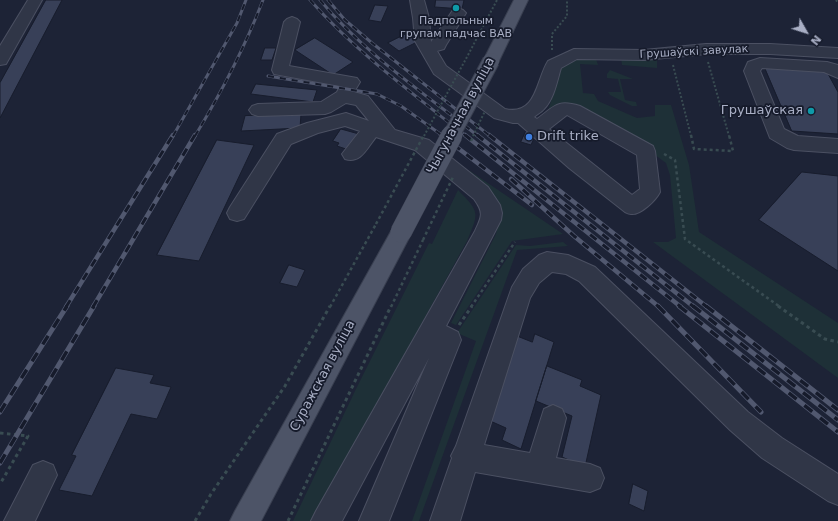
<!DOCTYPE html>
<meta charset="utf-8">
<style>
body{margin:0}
#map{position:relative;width:838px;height:521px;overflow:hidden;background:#1d2336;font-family:"DejaVu Sans",sans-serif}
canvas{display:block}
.north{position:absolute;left:786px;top:12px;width:40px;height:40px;-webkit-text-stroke:3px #161b2b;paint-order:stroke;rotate:129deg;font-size:11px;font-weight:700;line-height:16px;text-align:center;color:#a9afc5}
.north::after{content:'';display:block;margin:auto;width:14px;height:18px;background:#a9afc5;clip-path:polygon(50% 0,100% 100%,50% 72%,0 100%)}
</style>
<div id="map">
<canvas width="838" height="521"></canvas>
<div class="north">N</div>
</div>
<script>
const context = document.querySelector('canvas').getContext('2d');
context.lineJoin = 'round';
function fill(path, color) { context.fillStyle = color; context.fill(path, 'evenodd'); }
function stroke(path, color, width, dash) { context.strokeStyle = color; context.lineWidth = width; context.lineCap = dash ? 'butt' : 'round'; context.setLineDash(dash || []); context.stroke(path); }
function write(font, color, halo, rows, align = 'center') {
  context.font = font + ' "DejaVu Sans",sans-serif'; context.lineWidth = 3.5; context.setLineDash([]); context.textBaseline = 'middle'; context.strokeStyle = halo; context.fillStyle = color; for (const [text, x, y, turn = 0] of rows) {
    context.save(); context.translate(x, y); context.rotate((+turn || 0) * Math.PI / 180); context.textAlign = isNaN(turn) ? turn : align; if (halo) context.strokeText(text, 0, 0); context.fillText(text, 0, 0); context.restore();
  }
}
fill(new Path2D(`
 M 595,56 L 598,65 L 580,64 L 583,93 L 594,94 L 598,101 L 637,118 L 655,116 L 655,105 L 671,105 L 689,165 L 699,232 L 838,323 L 838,378 L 653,242 L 668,242 L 676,238 L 670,175 L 666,163 L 647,149 L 575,110 L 547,114 L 562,66 L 570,59 Z
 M 621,58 L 652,58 L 657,60 L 657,68 L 622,65 Z
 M 610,70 L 633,79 L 620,79 L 625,100 L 636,102 L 637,106 L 632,106 L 610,95 L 608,92 L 621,92 L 618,79 L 607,78 L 607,74 Z
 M 470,171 L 563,234 L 512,241 L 456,325 L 451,323 L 496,234 L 499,218 L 468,179 Z
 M 458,190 C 480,212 479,213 467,241 L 313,521 L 293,521 L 355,391 L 429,243 L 432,244 Z
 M 563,242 L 568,246 L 517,250 L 419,521 L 412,521 L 476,341 L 457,333 L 516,245 L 530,246 Z`), '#1e3037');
const building = new Path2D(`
 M 46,0 L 62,0 L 0,118 L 0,83 Z
 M 436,0 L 464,0 L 462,9 L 435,7 Z
 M 375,5 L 388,6 L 381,22 L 369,20 Z
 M 408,33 L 419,41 L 399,51 L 388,43 Z
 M 315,38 L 353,62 L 333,75 L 295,50 Z
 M 265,48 L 276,48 L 272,60 L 261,60 Z
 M 765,68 L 827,72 L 838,92 L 838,134 L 792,131 Z
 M 256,84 L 317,90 L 313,102 L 251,94 Z
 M 301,114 L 300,128 L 241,131 L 245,116 Z
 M 341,129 L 359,134 L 349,150 L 337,146 L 339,143 L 333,141 Z
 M 526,131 L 536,134 L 531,145 L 521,142 Z
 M 217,140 L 254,145 L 199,261 L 157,255 Z
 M 802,172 L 838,176 L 838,271 L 759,220 Z
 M 289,265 L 305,270 L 297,287 L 280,283 Z
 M 535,334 L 554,342 L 521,449 L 502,440 L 506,428 L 488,420 L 517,336 L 532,342 Z
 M 547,366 L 582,380 L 580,386 L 601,395 L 585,467 L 562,457 L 572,416 L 536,401 Z
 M 116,368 L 154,375 L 150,383 L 171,387 L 157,419 L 131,414 L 92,496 L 59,490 L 76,456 L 72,455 Z
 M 633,484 L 648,491 L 644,511 L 629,504 Z`);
fill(building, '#384058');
stroke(building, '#181d2d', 1);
const minor = new Path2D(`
 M 28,0 L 42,0 L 6,64 L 0,65 L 0,46 Z
 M 410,0 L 424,0 L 429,18 L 431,42 L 453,10 L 458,8 L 463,10 L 466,13 L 446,45 L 444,49 L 437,51 L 446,66 L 505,109 C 537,116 536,80 548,61 L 574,49 L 644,50 L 706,44 L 770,44 L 838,48 L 838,58 L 770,54 L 706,54 L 644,60 L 577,59 L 561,68 C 557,81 554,99 544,109 C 542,112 537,114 534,117 L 537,119 C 555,106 557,99 580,106 L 653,146 L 655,151 L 660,192 C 656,200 641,215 631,214 C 629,214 627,213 625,212 L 569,168 L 518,123 L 513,123 L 494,118 L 434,74 L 415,41 L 413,18 ZM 567,115 L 637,155 L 640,189 L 632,195 L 549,129 Z
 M 292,17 L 297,19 L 300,22 L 289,66 L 357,78 L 360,82 L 354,92 L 368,96 L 395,130 L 429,140 L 488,187 L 500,205 L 502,213 L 501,220 L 446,326 L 458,332 L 461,340 L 389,521 L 359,521 L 429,358 L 342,521 L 311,521 L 316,511 L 475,231 C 482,216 484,213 474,199 L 415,150 L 376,137 C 367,148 361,164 345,159 L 342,154 L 360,131 L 345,126 L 318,133 L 291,144 L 244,219 L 237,221 L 230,219 L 227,213 L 230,207 L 277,134 L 307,123 L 346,113 L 369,121 L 356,105 L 346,103 L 331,112 L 325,114 L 258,116 L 252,114 L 249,110 L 252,106 L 258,104 L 321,102 L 337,92 L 340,86 L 274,74 L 272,70 L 284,22 L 287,19 Z
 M 760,58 L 827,62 L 838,65 L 838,78 L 824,72 L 762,68 L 760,71 L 784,129 L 798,136 L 838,139 L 838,153 L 794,150 L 787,148 L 770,138 L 744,71 L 748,62 Z
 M 547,252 L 568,255 L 595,267 L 748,412 L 782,438 L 838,474 L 838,505 L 828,501 L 762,458 L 730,430 L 579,281 L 566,274 L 552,272 L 539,283 L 530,298 L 484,445 L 530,453 L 544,409 L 553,405 L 562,409 L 566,418 L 556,458 L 590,464 L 600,468 L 604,478 L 600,488 L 590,492 L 475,472 L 460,521 L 430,521 L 452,458 L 451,456 L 456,446 L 512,287 L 523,269 L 539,255 Z
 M 43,461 L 53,465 L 57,475 L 35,521 L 4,521 L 33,465 Z`);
const major = new Path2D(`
 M 514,0 L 528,0 L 497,65 L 491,66 L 485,65 L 483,61 Z
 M 401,223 L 408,226 L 412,232 L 261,521 L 230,521 L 235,511 L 394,226 Z`);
stroke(minor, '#4b5062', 2);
stroke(major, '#393f50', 2);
stroke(new Path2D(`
 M 836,0 L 838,3
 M 552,50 L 552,34 L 567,16 L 567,0
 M 468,55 L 497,0
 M 708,62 L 729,136
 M 673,65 L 691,136`), '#394c52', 2, [2, 2]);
stroke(new Path2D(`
 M 691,135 L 694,149 L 733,151 L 729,135
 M 664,154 L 675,160 L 685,239 L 780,307
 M 330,307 L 376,224
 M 391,307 L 423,240
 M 471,307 L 515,242`), '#394c52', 2.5, [3, 3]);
stroke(new Path2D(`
 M 778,306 L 825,339 L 838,342
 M 459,325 L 472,306
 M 0,433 L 28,436 L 0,484
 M 195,521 L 211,494 L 285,386 L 330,306
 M 288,521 L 391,306`), '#394c52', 3, [3.5, 3.5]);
fill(minor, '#303647');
fill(major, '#4d5467');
const railFar2 = new Path2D(`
 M 310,0 C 356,52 412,93 466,136
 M 320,0 C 364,53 424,93 478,136
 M 328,0 L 345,20 L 372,43 L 490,136
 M 268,76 L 377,94 L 401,106 L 443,136
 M 173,136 L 237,23 L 246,0
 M 195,136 C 221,93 245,47 263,0`);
const railFar1 = new Path2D(`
 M 441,135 L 532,205
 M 465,135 L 681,307
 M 477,135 L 694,307
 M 489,135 L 707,307
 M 511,179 L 574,236 L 659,307
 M 66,307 L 173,135
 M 93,307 L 195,135`);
const rail = new Path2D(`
 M 658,306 L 761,412
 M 679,306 L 838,432
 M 693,306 L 838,420
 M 706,306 L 838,410
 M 0,412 L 67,306
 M 0,463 L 94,306`);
stroke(railFar2, '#51586f', 3);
stroke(railFar1, '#51586f', 4.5);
stroke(rail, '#51586f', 5);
stroke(railFar2, '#161b2b', 2, [6]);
stroke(railFar1, '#161b2b', 3, [8]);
stroke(rail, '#161b2b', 3.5, [10]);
const majorBridgeFar1 = new Path2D(`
 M 451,136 L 491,61`);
const majorBridge = new Path2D(`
 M 401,232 L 452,135`);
stroke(majorBridgeFar1, '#393f50', 18, []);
stroke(majorBridge, '#393f50', 22, []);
stroke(new Path2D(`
 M 424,136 L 468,55
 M 473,136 L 485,111`), '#394c52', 2, [2, 2]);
stroke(new Path2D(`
 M 471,141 L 474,135
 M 376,224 L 424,135
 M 423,240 L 453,177`), '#394c52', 2.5, [3, 3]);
stroke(majorBridgeFar1, '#4d5467', 16);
stroke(majorBridge, '#4d5467', 21);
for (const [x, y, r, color] of [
 [456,8,4,"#0f9aa8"],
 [811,111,4,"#0f9aa8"],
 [529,137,4,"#3f7fe0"]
]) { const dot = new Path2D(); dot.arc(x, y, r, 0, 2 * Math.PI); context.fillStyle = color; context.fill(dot); stroke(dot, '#161b2b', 1.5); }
write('11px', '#a9afc5', '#161b2b', [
 ["Падпольным",456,21],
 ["групам падчас ВАВ",456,34]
]);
write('11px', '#a9afc5', '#161b2b', [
 ["Грушаўскі завулак",694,52,-3]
]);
write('13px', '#a9afc5', '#161b2b', [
 ["Грушаўская",803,111],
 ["Drift trike",537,137,"left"]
], 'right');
write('13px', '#a9afc5', '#161b2b', [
 ["Чыгуначная вуліца",461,116,-62],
 ["Суражская вуліца",323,376,-62]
]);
</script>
